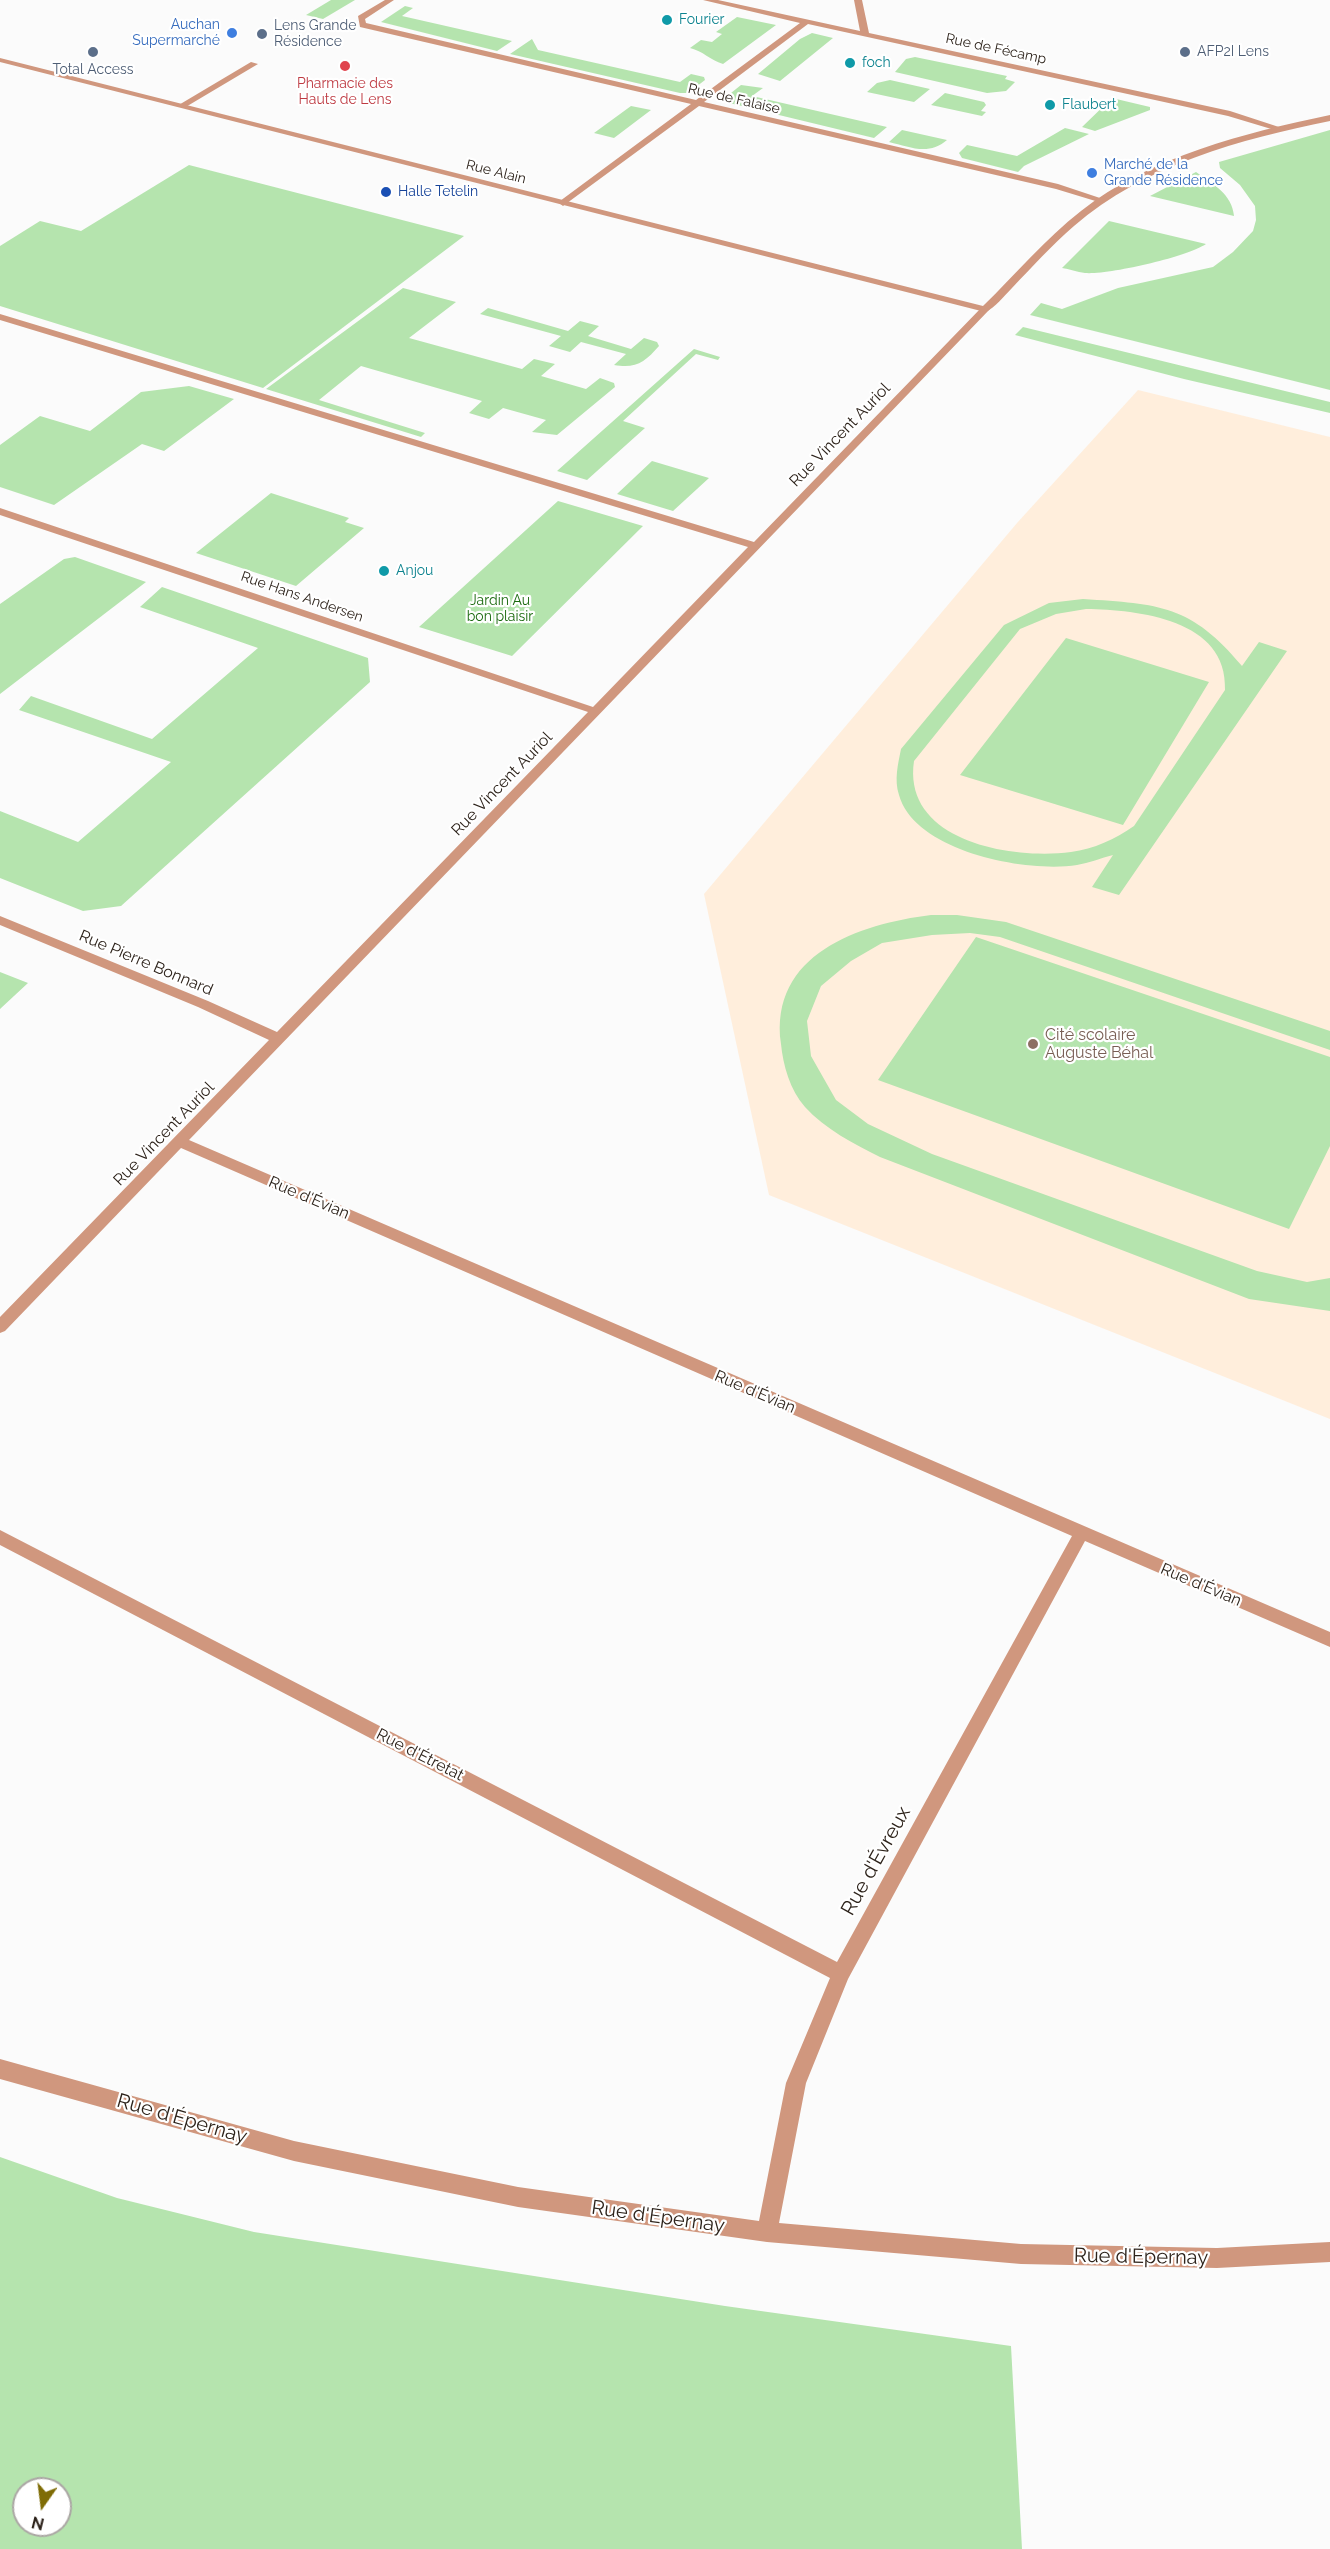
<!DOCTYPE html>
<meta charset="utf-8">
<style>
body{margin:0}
#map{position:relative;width:1330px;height:2549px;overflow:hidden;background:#fbfbfb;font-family:Raleway,sans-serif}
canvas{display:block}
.north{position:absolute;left:12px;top:2477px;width:60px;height:60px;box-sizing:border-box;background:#fff;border:2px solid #aba7a4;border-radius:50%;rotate:194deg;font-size:16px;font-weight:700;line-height:24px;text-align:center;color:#2d231b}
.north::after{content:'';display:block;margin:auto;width:21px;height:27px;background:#7f6c06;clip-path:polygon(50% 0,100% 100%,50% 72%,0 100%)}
</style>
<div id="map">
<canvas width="1330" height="2549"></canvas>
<div class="north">N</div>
</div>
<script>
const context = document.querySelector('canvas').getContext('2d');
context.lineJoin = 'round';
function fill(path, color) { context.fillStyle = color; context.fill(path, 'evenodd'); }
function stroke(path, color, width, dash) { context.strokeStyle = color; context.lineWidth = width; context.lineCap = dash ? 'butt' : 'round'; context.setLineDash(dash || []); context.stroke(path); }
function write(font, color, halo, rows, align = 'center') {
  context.font = font + ' Raleway,sans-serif'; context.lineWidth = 4.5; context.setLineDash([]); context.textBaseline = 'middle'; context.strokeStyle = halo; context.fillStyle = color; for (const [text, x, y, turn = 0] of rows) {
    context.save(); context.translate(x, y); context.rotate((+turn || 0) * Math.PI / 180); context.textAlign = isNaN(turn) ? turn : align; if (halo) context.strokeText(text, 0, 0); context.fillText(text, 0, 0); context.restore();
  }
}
fill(new Path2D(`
 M 1138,390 L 1330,437 L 1330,1419 L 769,1195 L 704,894 L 1017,523 Z`), '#ffeedc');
fill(new Path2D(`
 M 331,0 L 355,0 L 323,19 L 306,15 Z
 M 405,6 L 413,8 L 402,16 L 512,41 L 497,51 L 381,22 Z
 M 737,17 L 776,25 L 723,64 C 710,60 703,51 690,48 L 701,40 L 712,42 L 722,34 L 716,32 Z
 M 812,33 L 833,38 L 780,81 L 758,74 L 800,39 Z
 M 532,39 L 538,50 L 680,82 L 691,74 L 704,77 L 705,80 L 688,93 L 680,93 L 510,54 Z
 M 915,57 L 1007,76 L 1005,79 L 1015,82 L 1006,91 L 987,93 L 895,72 L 906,59 Z
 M 890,80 L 930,89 L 914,102 L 867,92 L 877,83 Z
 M 741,85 L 763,88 L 752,96 L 887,127 L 874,138 L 721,101 Z
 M 945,93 L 984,102 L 986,105 L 981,111 L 986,112 L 982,116 L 931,105 Z
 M 1112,98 L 1150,107 L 1150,110 L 1095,131 L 1082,127 Z
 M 631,106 L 651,110 L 614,138 L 594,133 Z
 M 1065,128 L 1089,134 L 1024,166 L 1018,172 L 962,158 L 959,153 L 967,145 L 1017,156 Z
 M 902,130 L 947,140 C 929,156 910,147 889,142 Z
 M 1330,130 L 1330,390 L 1030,315 L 1041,303 L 1062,309 L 1118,288 L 1213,267 L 1233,252 L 1253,231 L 1256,220 L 1255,206 L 1240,185 L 1220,168 L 1219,162 Z
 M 189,165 L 464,236 L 263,388 L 0,306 L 0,246 L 40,221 L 81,231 Z
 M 1196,172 C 1213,184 1232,194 1234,216 L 1150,196 Z
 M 1109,221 L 1206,244 C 1187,257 1108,275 1085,273 C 1077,272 1069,269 1062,268 Z
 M 403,288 L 456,302 L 409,338 L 522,369 L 534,359 L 555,364 L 541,376 L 586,389 L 600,378 L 614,383 L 615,387 L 557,435 L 532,432 L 546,420 L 503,408 L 489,419 L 469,413 L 482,401 L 361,366 L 319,400 L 425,433 L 421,437 L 266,389 Z
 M 488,308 L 568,331 L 580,321 L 599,326 L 588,336 L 631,349 L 644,338 L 657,342 L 659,346 C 645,362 636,369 614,365 L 626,354 L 581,342 L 570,352 L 549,346 L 561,336 L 480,314 Z
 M 1023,327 L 1330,402 L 1330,413 L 1184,379 L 1015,335 Z
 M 694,349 L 720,357 L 718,360 L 696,354 L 623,421 L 645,428 L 587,480 L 557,471 Z
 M 189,386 L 234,399 L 164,451 L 142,444 L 54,505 L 0,487 L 0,445 L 40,416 L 90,431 L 141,392 Z
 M 652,461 L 709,478 L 673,511 L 617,494 Z
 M 271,493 L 349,518 L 345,522 L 364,528 L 296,586 L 196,553 Z
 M 558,501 L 643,526 L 512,656 L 419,627 Z
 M 75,557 L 146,582 L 0,694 L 0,604 L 64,559 Z
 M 162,587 L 368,658 L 370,682 L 121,906 L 83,911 L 0,878 L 0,811 L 78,842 L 171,762 L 19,710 L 31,696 L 152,739 L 258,648 L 140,607 Z
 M 1083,599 C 1160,604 1191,605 1242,666 L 1259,642 L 1287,651 L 1119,895 L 1092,887 L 1113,855 C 1101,858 1089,863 1077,865 C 1027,873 915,852 899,795 C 894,780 898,764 901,749 L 1004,625 L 1049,603 ZM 1086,609 C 1138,610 1228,619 1225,690 L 1134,826 C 1115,839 1094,849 1071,852 C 1011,860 902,841 914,761 L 1020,629 L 1056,614 Z
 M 1066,638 L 1209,682 L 1123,825 L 960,775 Z
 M 931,915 L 957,915 L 1006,922 L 1330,1031 L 1330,1050 L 1000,937 L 970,933 L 932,935 L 882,943 L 851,961 L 821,986 L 807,1021 L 811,1056 L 836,1100 L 868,1124 L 932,1154 L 1257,1271 L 1307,1282 L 1330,1278 L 1330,1311 L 1249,1299 L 880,1157 C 854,1144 825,1129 805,1107 C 790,1090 783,1065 781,1044 C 769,954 859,924 931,915 Z
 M 976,937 L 1330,1057 L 1330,1146 L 1289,1229 L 878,1080 Z
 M 0,972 L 28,983 L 0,1009 Z
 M 0,2157 L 117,2198 L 254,2232 L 725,2306 L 1011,2346 L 1022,2549 L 0,2549 ZM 24,2489 L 60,2489 L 60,2525 L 24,2525 Z`), '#b5e4ae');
fill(new Path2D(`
 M 385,0 L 394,0 L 365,19 L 366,23 L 696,100 L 800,23 L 703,0 L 718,0 L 860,31 L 854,0 L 862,0 L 869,33 L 1230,111 L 1282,128 L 1278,131 L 1228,116 L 808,24 L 704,102 L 1058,184 L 1106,200 L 1102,203 L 1056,189 L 699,106 L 563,206 L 559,203 L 560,201 L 691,104 L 360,27 L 358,16 Z
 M 251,62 L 258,64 L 184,108 L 177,106 Z
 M 982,307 L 990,309 L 189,1140 L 1330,1632 L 1330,1647 L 1085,1541 L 848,1979 L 806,2083 L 779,2223 L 1021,2244 L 1217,2248 L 1330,2242 L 1330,2262 L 1217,2268 L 1021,2264 L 767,2242 L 518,2207 L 294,2161 L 0,2079 L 0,2059 L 294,2141 L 518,2187 L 759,2221 L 786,2083 L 830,1978 L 0,1545 L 0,1530 L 837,1962 L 1072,1536 L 181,1148 L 5,1331 L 0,1333 L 0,1317 L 269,1040 L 198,1007 L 0,925 L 0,916 L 208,1001 L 277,1032 L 588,712 L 0,515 L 0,508 L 593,707 L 748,547 L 0,320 L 0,314 L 754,542 Z`), '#d0977e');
fill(new Path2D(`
 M 0,58 L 983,306 C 1016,274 1045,239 1081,211 C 1151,156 1245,133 1330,115 L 1330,121 C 1241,139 1144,165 1074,226 C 1052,245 1032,267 1012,288 C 1004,296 995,308 985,312 L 0,62 Z`), '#d0977e');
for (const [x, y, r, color] of [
 [667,20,6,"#0f9aa8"],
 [232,33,6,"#3f7fe0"],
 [262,34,6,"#5c6f8a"],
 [93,52,6,"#5c6f8a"],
 [1185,52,6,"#5c6f8a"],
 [850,63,6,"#0f9aa8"],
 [345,66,6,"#e0444e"],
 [1050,105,6,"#0f9aa8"],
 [1092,173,6,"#3f7fe0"],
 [386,192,6,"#1a4fb4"],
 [384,571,6,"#0f9aa8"],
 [1033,1044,6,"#8d6e63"]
]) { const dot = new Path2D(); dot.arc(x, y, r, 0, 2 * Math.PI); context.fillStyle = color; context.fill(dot); stroke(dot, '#fff', 2); }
write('14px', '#0d838f', '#fff', [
 ["Fourier",679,20],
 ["foch",862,63],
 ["Flaubert",1062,105],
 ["Anjou",396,571]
], 'left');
write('14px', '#366cbe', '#fff', [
 ["Auchan",220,25],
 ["Supermarché",220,41],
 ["Marché de la",1104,165,"left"],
 ["Grande Résidence",1104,181,"left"]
], 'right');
write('14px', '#4e5e75', '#fff', [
 ["Lens Grande",274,26],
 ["Résidence",274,42],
 ["AFP2I Lens",1197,52],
 ["Total Access",93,70,"center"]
], 'left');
write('14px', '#2d231b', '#fff', [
 ["Rue de Fécamp",996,49,12],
 ["Rue de Falaise",734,99,13],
 ["Rue Alain",496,172,14],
 ["Rue Hans Andersen",302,597,19]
]);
write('14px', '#be3a42', '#fff', [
 ["Pharmacie des",345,84],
 ["Hauts de Lens",345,100]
]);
write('14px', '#164399', '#fff', [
 ["Halle Tetelin",398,192]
], 'left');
write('14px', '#1b6a0f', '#fff', [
 ["Jardin Au",500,601],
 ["bon plaisir",500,617]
]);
write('16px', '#2d231b', '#fff', [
 ["Rue Vincent Auriol",840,435,-46],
 ["Rue Vincent Auriol",502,784,-46],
 ["Rue Pierre Bonnard",146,963,23],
 ["Rue Vincent Auriol",164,1134,-46],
 ["Rue d'Évian",309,1198,23],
 ["Rue d'Évian",755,1392,23],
 ["Rue d'Évian",1201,1585,23],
 ["Rue d'Étretat",420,1755,27]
]);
write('16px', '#785e54', '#fff', [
 ["Cité scolaire",1045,1035],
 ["Auguste Béhal",1045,1053]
], 'left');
write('20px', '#2d231b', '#fff', [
 ["Rue d'Évreux",876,1861,-61],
 ["Rue d'Épernay",182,2119,16],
 ["Rue d'Épernay",658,2217,8],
 ["Rue d'Épernay",1141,2257,1]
]);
</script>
